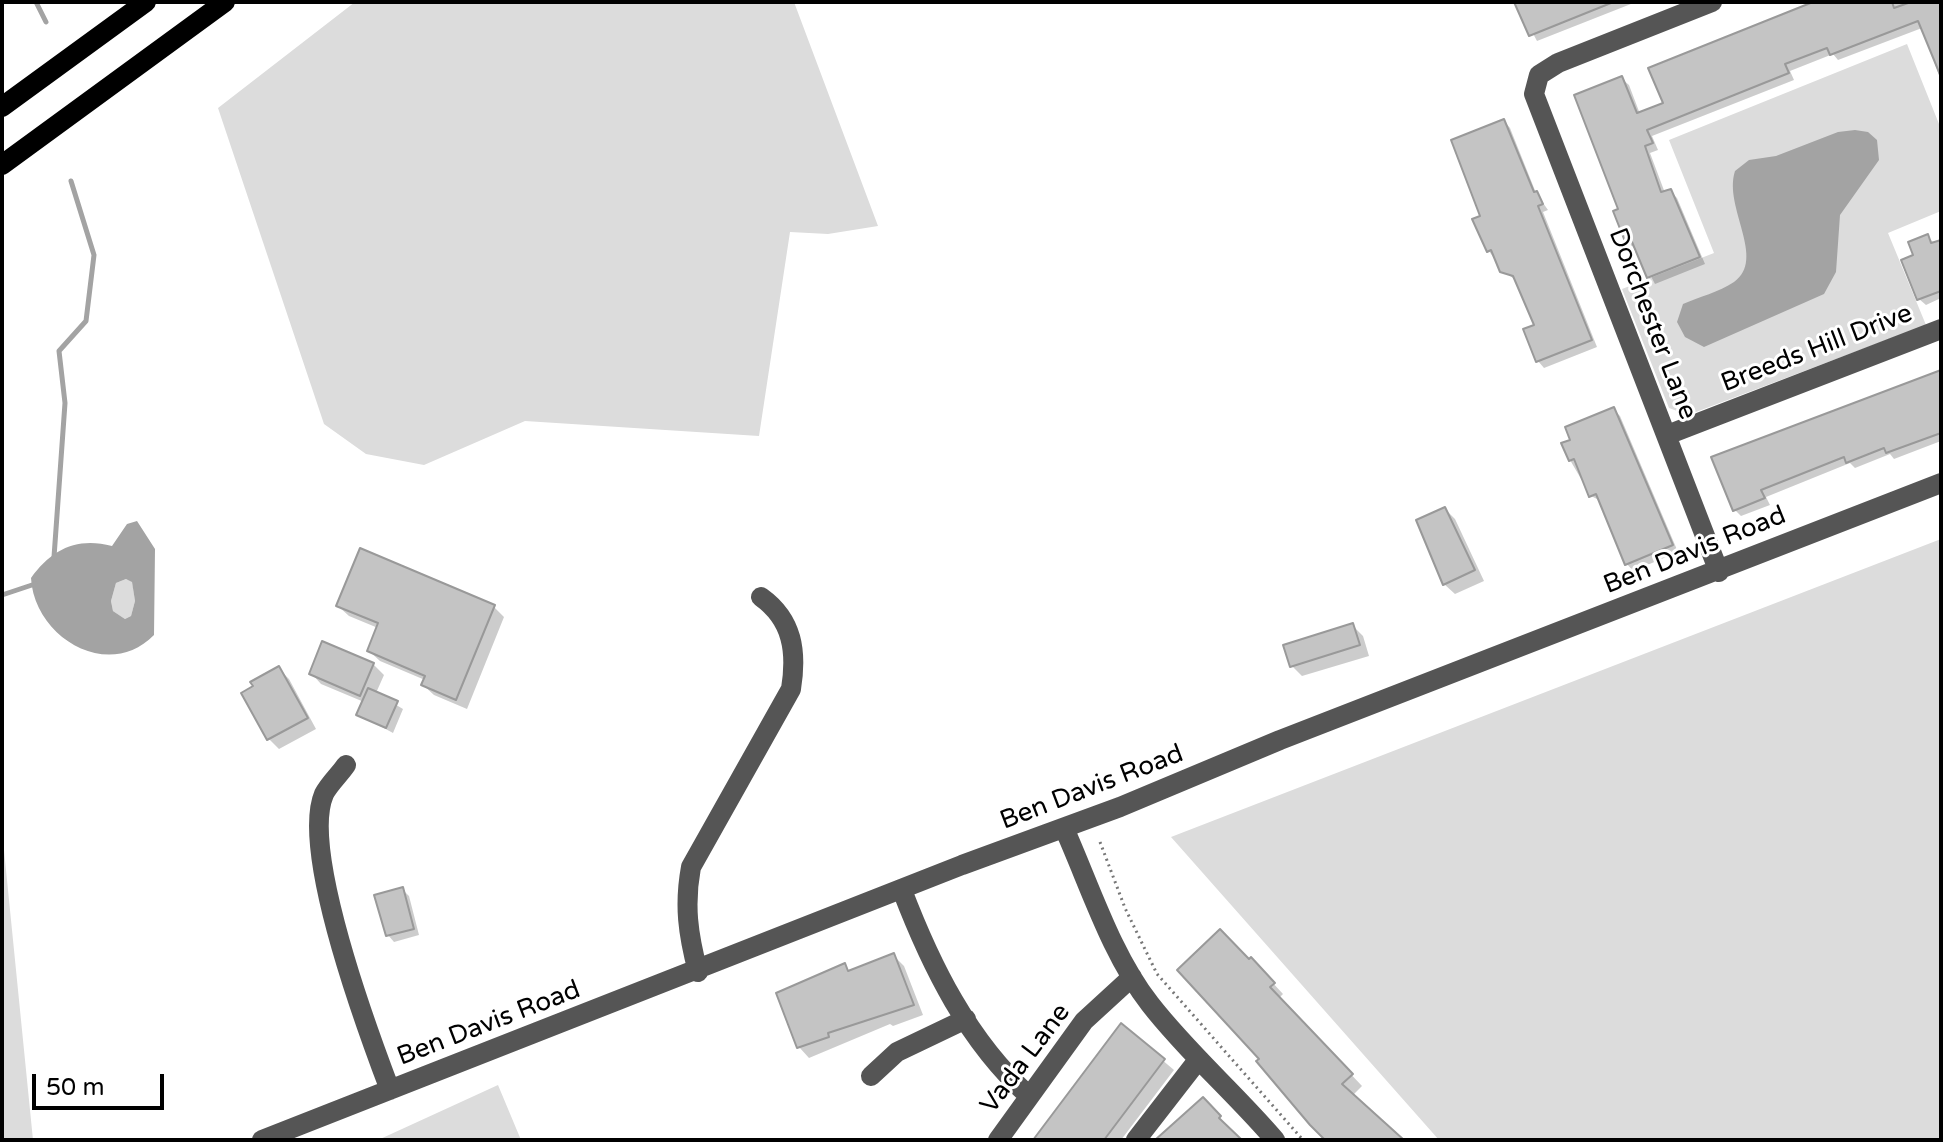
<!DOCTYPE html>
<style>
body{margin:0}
#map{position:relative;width:1943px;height:1142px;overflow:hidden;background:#fff;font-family:"Varela Round",sans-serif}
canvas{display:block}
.frame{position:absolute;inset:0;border:4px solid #000;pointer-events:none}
.scale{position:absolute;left:32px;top:1074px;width:132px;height:36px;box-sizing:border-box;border:4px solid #000;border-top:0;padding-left:10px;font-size:24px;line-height:28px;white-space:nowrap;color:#000;-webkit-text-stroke:6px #fff;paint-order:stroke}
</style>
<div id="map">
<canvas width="1943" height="1142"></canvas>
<div class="frame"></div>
<div class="scale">50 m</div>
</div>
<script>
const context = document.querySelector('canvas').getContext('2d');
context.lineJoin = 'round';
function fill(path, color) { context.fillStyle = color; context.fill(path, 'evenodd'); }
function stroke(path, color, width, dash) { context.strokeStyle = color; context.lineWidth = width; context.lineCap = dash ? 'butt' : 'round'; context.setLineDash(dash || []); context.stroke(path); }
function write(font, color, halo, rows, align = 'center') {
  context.font = font + ' "Varela Round",sans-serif'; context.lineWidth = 6; context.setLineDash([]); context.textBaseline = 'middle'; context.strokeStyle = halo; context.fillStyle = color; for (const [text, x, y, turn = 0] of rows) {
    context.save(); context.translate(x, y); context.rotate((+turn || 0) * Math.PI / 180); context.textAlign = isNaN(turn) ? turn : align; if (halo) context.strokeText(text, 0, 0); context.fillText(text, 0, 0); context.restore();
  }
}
fill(new Path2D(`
 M 355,2 L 794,2 L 878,226 L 828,234 L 790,232 L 759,436 L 525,421 L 424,465 L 366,454 L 324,424 L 218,108 Z
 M 1907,44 L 1941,129 L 1941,211 L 1888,233 L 1926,325 L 1688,415 L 1669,408 L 1622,289 L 1714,253 L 1669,140 Z
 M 1941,539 L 1941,1140 L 1439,1140 L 1171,837 Z
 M 126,579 L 132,581 L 135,601 L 131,616 L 125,619 L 113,611 L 111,601 L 116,583 Z
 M 2,830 L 33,1140 L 2,1140 Z
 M 498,1085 L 521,1140 L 378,1140 Z`), '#dcdcdc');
fill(new Path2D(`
 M 1855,130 L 1868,132 L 1877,140 L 1879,160 L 1840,215 L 1836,272 L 1824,294 L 1704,347 L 1685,337 L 1677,322 L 1683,304 C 1699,297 1719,292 1734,282 C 1767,259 1723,207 1735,171 L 1749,160 L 1776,156 L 1838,132 Z
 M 137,521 L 155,549 L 154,635 C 108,682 34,637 31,578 C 52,549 77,537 112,546 L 127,524 ZM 126,579 L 132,582 L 135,601 L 131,616 L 125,619 L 113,611 L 111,601 L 116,583 Z`), '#a3a3a3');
fill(new Path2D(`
 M 1516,2 L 1636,2 L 1537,41 Z
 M 1820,2 L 1941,2 L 1941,81 L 1922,28 L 1838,60 L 1833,54 L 1790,71 L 1794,80 L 1652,136 L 1658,150 L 1650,153 L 1665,193 L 1670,191 L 1677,198 L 1705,264 L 1655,284 L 1637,249 L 1627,243 L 1621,210 L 1622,79 L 1629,85 L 1640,114 L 1665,104 Z
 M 1504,121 L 1510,128 L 1536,193 L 1548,210 L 1543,212 L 1597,347 L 1544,368 L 1538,361 L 1525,330 L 1536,326 L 1517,281 L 1502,270 L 1489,251 L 1482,217 Z
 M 1927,236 L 1934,243 L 1941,242 L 1941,298 L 1926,305 L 1919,299 L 1916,256 Z
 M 1941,371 L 1941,441 L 1894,459 L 1890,454 L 1855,468 L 1850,463 L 1766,497 L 1770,505 L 1741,516 L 1735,510 L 1714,458 Z
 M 1614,410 L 1620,416 L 1678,552 L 1633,571 L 1627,564 L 1601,501 L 1591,496 L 1570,460 L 1572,441 Z
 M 1445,509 L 1455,519 L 1484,581 L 1455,594 L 1444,584 Z
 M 338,606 L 494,607 L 504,617 L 467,709 L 434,695 L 423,685 L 425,680 L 380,661 L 369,651 L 378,628 L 349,616 Z
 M 1352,625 L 1363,636 L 1369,656 L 1302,676 L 1292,666 Z
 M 373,664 L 384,675 L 376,693 L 403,709 L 393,733 L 358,714 L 364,702 L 321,684 L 311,673 Z
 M 279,669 L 289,679 L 316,729 L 279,749 L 269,739 Z
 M 402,889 L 409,896 L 419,935 L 394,942 L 388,935 Z
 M 894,956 L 904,966 L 923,1015 L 893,1026 L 890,1024 L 809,1058 L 799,1047 L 779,994 L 844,966 L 850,972 Z
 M 1249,962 L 1261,970 L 1283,994 L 1279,998 L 1362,1086 L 1352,1096 L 1399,1140 L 1328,1140 Z
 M 1122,1026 L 1174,1070 L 1121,1140 L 1036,1140 Z`), '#0003');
stroke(new Path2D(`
 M 36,2 L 46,22
 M 54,557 L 65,403 L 59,351 L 86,321 L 94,255 L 71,181
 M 2,595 L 35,584`), '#a3a3a3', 5);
const building = new Path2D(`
 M 1514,2 L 1611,2 L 1611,3 L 1529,36 Z
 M 1813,2 L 1892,2 L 1894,8 L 1911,2 L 1941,2 L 1941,77 L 1918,21 L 1830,55 L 1827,48 L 1785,64 L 1789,73 L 1647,130 L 1653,143 L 1645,146 L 1661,192 L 1671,189 L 1700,257 L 1647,278 L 1632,242 L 1626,244 L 1613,211 L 1618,209 L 1574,95 L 1622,76 L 1637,113 L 1663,103 L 1648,68 Z
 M 1504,119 L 1534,192 L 1537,191 L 1543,204 L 1538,206 L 1592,340 L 1536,362 L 1523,329 L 1534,325 L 1513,276 L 1500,272 L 1491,250 L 1487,252 L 1472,219 L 1480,216 L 1451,140 Z
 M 1928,234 L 1931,243 L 1941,240 L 1941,291 L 1917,300 L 1901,260 L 1913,255 L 1908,242 Z
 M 1941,370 L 1941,433 L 1886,453 L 1884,448 L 1846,463 L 1844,457 L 1761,490 L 1765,498 L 1733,511 L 1711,457 Z
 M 1614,407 L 1673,545 L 1625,565 L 1596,494 L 1589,497 L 1574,459 L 1569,461 L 1561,443 L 1570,440 L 1565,427 Z
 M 1445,507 L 1475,570 L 1443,585 L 1416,520 Z
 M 360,548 L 495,605 L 456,700 L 421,685 L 425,676 L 367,651 L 378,623 L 336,606 Z
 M 1353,623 L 1360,645 L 1290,667 L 1283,645 Z
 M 322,641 L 374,663 L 360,696 L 309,674 Z
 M 279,666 L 308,718 L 267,740 L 241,693 L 253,686 L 250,682 Z
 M 368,688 L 398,701 L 386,728 L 356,715 Z
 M 403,887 L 414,929 L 386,936 L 374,895 Z
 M 1220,929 L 1249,959 L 1251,957 L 1275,983 L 1270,987 L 1353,1074 L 1342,1084 L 1404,1140 L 1325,1140 L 1310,1125 L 1256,1061 L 1259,1059 L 1177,970 Z
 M 894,953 L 914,1005 L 828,1033 L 829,1037 L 797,1048 L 776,993 L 845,963 L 848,971 Z
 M 1121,1023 L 1165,1059 L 1104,1140 L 1033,1140 Z
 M 1203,1097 L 1221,1116 L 1219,1118 L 1242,1140 L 1155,1140 Z`);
fill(building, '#c4c4c4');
stroke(building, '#999', 2);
stroke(new Path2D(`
 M 1100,842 L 1125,908 L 1157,974 L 1303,1140`), '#777', 3, [2, 4]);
stroke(new Path2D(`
 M 1712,2 L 1558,63 L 1539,75 L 1534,94 L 1719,572
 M 1667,435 L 1941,329
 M 346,765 C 340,774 329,784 324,794 C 300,850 368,1032 390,1090
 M 1064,828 C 1090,886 1111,954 1150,1004 C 1188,1053 1235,1093 1275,1140
 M 902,890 C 931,966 968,1041 1029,1096
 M 698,972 C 688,934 684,905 691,867 L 791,689 C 797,652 793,620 761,597
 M 871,1076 L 897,1052 L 966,1019
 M 262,1140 L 962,865 L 1120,807 L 1280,740 L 1941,483
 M 998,1140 L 1084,1021 L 1132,977
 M 1136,1140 L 1198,1060`), '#555', 20);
stroke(new Path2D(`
 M 2,107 L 146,2
 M 2,165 L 225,2`), '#000', 20);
write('26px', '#000', '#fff', [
 ["Dorchester Lane",1652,324,69],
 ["Breeds Hill Drive",1817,349,-21],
 ["Ben Davis Road",1695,551,-22],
 ["Ben Davis Road",1092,788,-21],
 ["Ben Davis Road",489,1024,-21],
 ["Vada Lane",1026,1059,-53]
]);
</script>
